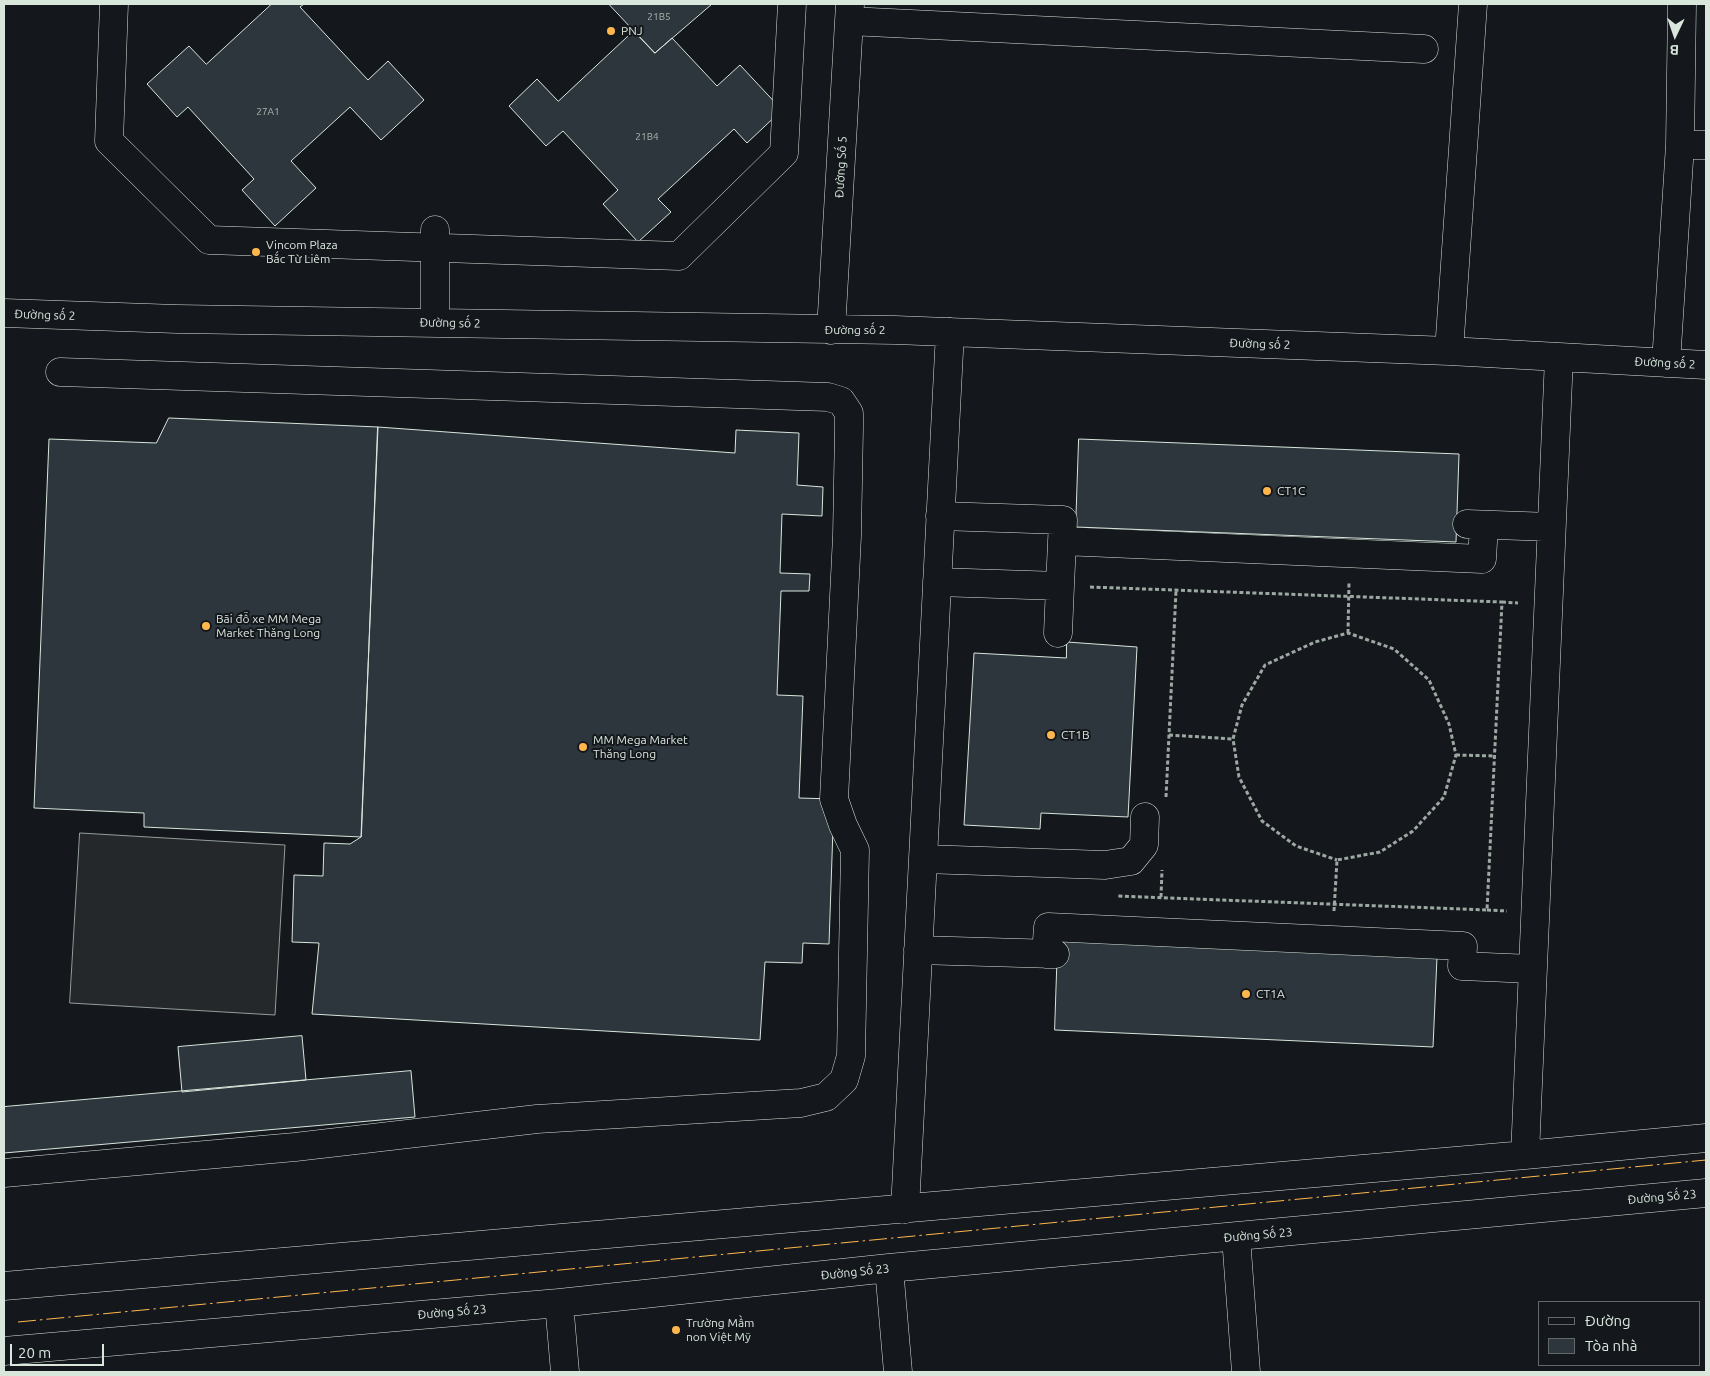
<!DOCTYPE html>
<meta charset="utf-8">
<style>
body{margin:0}
#map{position:relative;width:1710px;height:1376px;overflow:hidden;background:#14181c;font-family:Ubuntu,sans-serif}
canvas{display:block}
.frame{position:absolute;inset:0;border:5px solid #d8e6dc;pointer-events:none}
.legend{position:absolute;left:1538px;top:1301px;width:162px;height:65px;box-sizing:border-box;background:#14181c;border:1px solid #626a69;margin:0;padding:6px 9px;list-style:none;font-size:15px;color:#d8e6dc}
.legend li{display:flex;align-items:center;gap:10px;height:25px}
.legend b{width:25px;border:1px solid #626a69}
.north{position:absolute;left:1650px;top:10px;width:50px;height:50px;-webkit-text-stroke:4px #14181c;paint-order:stroke;rotate:183deg;font-size:14px;font-weight:700;line-height:20px;text-align:center;color:#d8e6dc}
.north::after{content:'';display:block;margin:auto;width:18px;height:22px;background:#d8e6dc;clip-path:polygon(50% 0,100% 100%,50% 72%,0 100%)}
.scale{position:absolute;left:10px;top:1344px;width:94px;height:22px;box-sizing:border-box;border:2px solid #d8e6dc;border-top:0;padding-left:6px;font-size:15px;line-height:18px;white-space:nowrap;color:#d8e6dc;-webkit-text-stroke:4px #14181c;paint-order:stroke}
</style>
<div id="map">
<canvas width="1710" height="1376"></canvas>
<div class="frame"></div>
<ul class="legend">
<li><b style="height:6px;background:#14181c"></b>Đường</li>
<li><b style="height:14px;background:#2c363c"></b>Tòa nhà</li>
</ul>
<div class="north">B</div>
<div class="scale">20 m</div>
</div>
<script>
const context = document.querySelector('canvas').getContext('2d');
context.lineJoin = 'round';
function fill(path, color) { context.fillStyle = color; context.fill(path, 'evenodd'); }
function stroke(path, color, width, dash) { context.strokeStyle = color; context.lineWidth = width; context.lineCap = dash ? 'butt' : 'round'; context.setLineDash(dash || []); context.stroke(path); }
function write(font, color, halo, rows, align = 'center') {
  context.font = font + ' Ubuntu,sans-serif'; context.lineWidth = 4; context.setLineDash([]); context.textBaseline = 'middle'; context.strokeStyle = halo; context.fillStyle = color; for (const [text, x, y, turn = 0] of rows) {
    context.save(); context.translate(x, y); context.rotate((+turn || 0) * Math.PI / 180); context.textAlign = isNaN(turn) ? turn : align; if (halo) context.strokeText(text, 0, 0); context.fillText(text, 0, 0); context.restore();
  }
}
const parking = new Path2D(`
 M 80,833 L 285,845 L 275,1015 L 70,1003 Z`);
fill(parking, '#24282b');
stroke(parking, '#939e99', 1);
const building = new Path2D(`
 M 272,4 L 304,4 L 300,7 L 368,80 L 388,61 L 424,100 L 381,140 L 350,107 L 291,161 L 316,188 L 275,226 L 242,190 L 254,179 L 188,107 L 177,117 L 147,84 L 189,46 L 206,64 Z
 M 609,4 L 712,4 L 655,53 Z
 M 634,31 L 655,53 L 672,38 L 717,86 L 740,65 L 782,110 L 747,143 L 734,129 L 658,199 L 671,212 L 638,242 L 603,204 L 618,190 L 563,131 L 546,146 L 509,106 L 537,79 L 558,101 Z
 M 169,418 L 378,427 L 361,837 L 144,827 L 144,813 L 34,808 L 49,439 L 156,443 Z
 M 378,427 L 735,453 L 736,430 L 799,433 L 797,485 L 823,487 L 822,516 L 782,514 L 780,573 L 810,574 L 809,591 L 781,591 L 777,695 L 803,696 L 799,798 L 834,799 L 829,944 L 803,943 L 802,963 L 765,962 L 760,1040 L 312,1014 L 319,943 L 292,942 L 294,875 L 323,876 L 324,843 L 350,844 L 361,837 Z
 M 1079,439 L 1459,454 L 1456,542 L 1076,527 Z
 M 1067,642 L 1137,647 L 1128,817 L 1041,813 L 1040,829 L 964,825 L 974,653 L 1066,658 Z
 M 1058,941 L 1437,957 L 1433,1047 L 1055,1030 Z
 M 302,1036 L 306,1080 L 182,1092 L 178,1047 Z
 M 411,1071 L 415,1117 L 4,1153 L 4,1107 Z`);
fill(building, '#2c363c');
stroke(building, '#d8e6dc', 1);
const minor = new Path2D(`
 M 114,4 L 109,141 L 209,240 L 679,256 L 784,153 L 792,4
 M 849,21 L 1424,49
 M 1680,145 L 1682,4
 M 4,313 L 177,319 L 895,330 L 1449,351 L 1706,365
 M 435,323 L 435,230
 M 831,330 L 850,4
 M 1449,351 L 1473,4
 M 1666,363 L 1680,145 L 1706,145
 M 1467,524 L 1551,527
 M 1062,541 L 1482,559 L 1484,525
 M 937,582 L 1060,586 L 1063,520 L 940,516
 M 1058,633 L 1060,586
 M 923,859 L 1105,865 L 1131,861 L 1144,845 L 1145,817
 M 918,950 L 1055,954
 M 1046,954 L 1048,927 L 1463,946 L 1462,966 L 1532,969
 M 1525,1155 L 1559,357
 M 4,1173 L 295,1147 L 537,1119 L 801,1103 L 826,1097 L 844,1080 L 851,1056 L 855,850 L 843,825 L 834,799 L 847,536 L 849,428 L 849,413 L 841,401 L 828,397 L 60,372
 M 905,1209 L 950,332
 M 1236,1237 L 1246,1372
 M 889,1268 L 898,1372
 M 4,1286 L 1525,1155 L 1706,1138
 M 559,1303 L 565,1372
 M 4,1351 L 559,1303 L 889,1268 L 1706,1193`);
stroke(minor, '#d8e6dc', 29);
stroke(new Path2D(`
 M 1090,587 L 1502,602 L 1487,910 L 1117,896
 M 1502,602 L 1518,603
 M 1348,633 L 1349,583
 M 1169,735 L 1233,739
 M 1456,755 L 1494,756
 M 1166,797 L 1176,591
 M 1161,897 L 1162,870
 M 1487,910 L 1507,911
 M 1334,911 L 1337,860 L 1380,852 L 1413,831 L 1444,797 L 1456,755 L 1449,724 L 1429,680 L 1394,649 L 1348,633 L 1315,642 L 1265,665 L 1242,705 L 1233,739 L 1239,777 L 1262,821 L 1296,846 L 1337,860`), '#9da8a2', 3, [4, 2.5]);
stroke(minor, '#14181c', 28);
stroke(new Path2D(`
 M 18,1322 L 1706,1160`), '#ffb74d', 1, [18, 4, 2.5, 4]);
for (const [x, y, r, color] of [
 [611,31,5,"#ffb74d"],
 [256,252,5,"#ffb74d"],
 [1267,491,5,"#ffb74d"],
 [206,626,5,"#ffb74d"],
 [1051,735,5,"#ffb74d"],
 [583,747,5,"#ffb74d"],
 [1246,994,5,"#ffb74d"],
 [676,1330,5,"#ffb74d"]
]) { const dot = new Path2D(); dot.arc(x, y, r, 0, 2 * Math.PI); context.fillStyle = color; context.fill(dot); stroke(dot, '#14181c', 2); }
write('10px', '#adbab4', null, [
 ["21B5",659,17],
 ["27A1",268,112],
 ["21B4",647,137]
]);
write('12px', '#d8e6dc', '#14181c', [
 ["PNJ",621,31],
 ["Vincom Plaza",266,245],
 ["Bắc Từ Liêm",266,259],
 ["CT1C",1277,491],
 ["Bãi đỗ xe MM Mega",216,619],
 ["Market Thăng Long",216,633],
 ["CT1B",1061,735],
 ["MM Mega Market",593,740],
 ["Thăng Long",593,754],
 ["CT1A",1256,994],
 ["Trường Mầm",686,1323],
 ["non Việt Mỹ",686,1337]
], 'left');
write('12px', '#d8e6dc', '#14181c', [
 ["Đường Số 5",841,167,-87],
 ["Đường số 2",45,315,2],
 ["Đường số 2",450,323,1],
 ["Đường số 2",855,330],
 ["Đường số 2",1260,344,2],
 ["Đường số 2",1665,363,3],
 ["Đường Số 23",1662,1197,-5],
 ["Đường Số 23",1258,1235,-5],
 ["Đường Số 23",855,1272,-6],
 ["Đường Số 23",452,1312,-5]
]);
</script>
